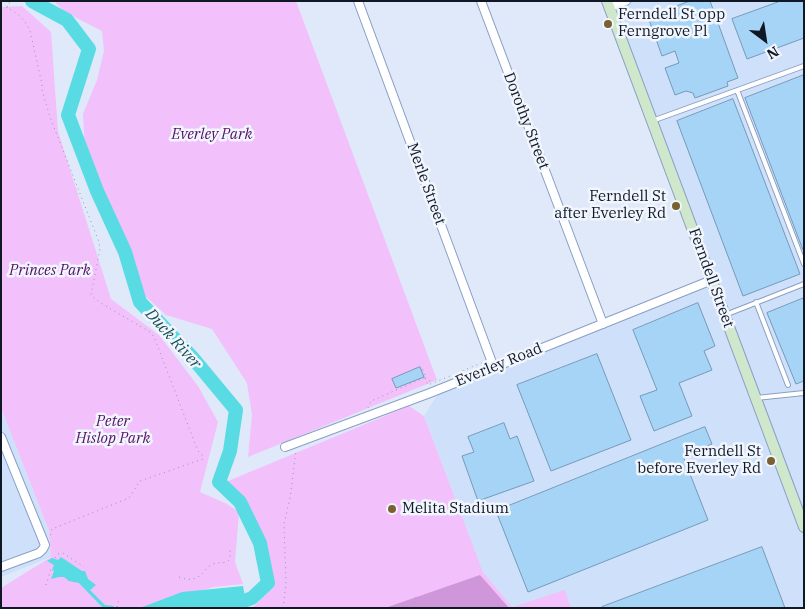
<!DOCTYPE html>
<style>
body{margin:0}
#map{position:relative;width:805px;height:609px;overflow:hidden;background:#e0e9f9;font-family:"IBM Plex Serif",serif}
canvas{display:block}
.frame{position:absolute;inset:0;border:2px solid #101825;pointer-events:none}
.north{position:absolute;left:740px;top:15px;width:50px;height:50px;-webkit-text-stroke:4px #f1f6fe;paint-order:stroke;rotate:149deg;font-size:14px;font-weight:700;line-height:20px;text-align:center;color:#101825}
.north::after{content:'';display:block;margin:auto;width:18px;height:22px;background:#101825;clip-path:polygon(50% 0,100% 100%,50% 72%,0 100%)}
</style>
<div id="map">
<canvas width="805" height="609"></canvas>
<div class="frame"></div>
<div class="north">N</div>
</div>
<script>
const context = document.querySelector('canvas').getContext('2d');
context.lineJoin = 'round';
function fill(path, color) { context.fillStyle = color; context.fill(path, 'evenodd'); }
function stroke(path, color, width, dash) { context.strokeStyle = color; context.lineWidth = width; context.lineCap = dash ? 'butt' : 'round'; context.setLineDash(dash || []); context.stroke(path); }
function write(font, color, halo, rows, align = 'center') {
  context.font = font + ' "IBM Plex Serif",serif'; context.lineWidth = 5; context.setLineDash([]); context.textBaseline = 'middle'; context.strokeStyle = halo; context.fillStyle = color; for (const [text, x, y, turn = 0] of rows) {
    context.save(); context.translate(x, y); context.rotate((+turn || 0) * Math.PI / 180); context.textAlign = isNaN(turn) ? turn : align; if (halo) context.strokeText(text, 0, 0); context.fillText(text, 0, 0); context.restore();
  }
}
fill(new Path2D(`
 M 607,1 L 804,1 L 804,608 L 571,608 L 565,591 L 512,607 L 483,572 L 424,416 L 441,389 L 712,280 Z
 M 1,408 L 49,532 L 51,557 L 1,577 Z`), '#cfe0fb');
fill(new Path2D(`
 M 54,1 L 296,1 L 437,380 L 248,457 L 252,415 L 247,383 L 212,329 L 166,315 L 128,280 L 122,239 L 99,200 L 102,196 L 86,170 L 83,114 L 97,80 L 104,51 L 102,31 L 65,12 Z
 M 1,6 L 3,7 L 22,6 L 51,32 L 58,131 L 111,299 L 159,335 L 198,386 L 218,422 L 200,492 L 227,504 L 239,512 L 235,562 L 243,584 L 214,587 L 171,599 L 162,608 L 1,608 L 1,588 L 51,557 L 49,531 L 1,408 Z
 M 409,406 L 424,416 L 483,572 L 512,607 L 565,590 L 571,608 L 252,608 L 274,587 L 265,538 L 228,481 Z`), '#f2c0fb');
fill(new Path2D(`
 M 480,575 L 509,608 L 385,608 Z`), '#cf96da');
fill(new Path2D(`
 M 61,557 L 82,571 L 85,571 L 88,579 L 96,585 L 90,590 L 105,605 L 114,606 L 113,608 L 103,608 L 79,583 L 69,581 L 64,577 L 59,577 L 51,579 L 54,571 L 52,570 L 54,565 L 47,561 L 52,558 L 58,560 Z
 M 243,586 L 247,608 L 140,608 L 182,592 Z`), '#59dbe4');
stroke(new Path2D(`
 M 32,1 L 67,20 L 89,49 L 68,115 L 97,191 L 125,252 L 140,302 L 192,357 L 236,410 L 230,451 L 219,482 L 240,502 L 260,543 L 268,583 L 252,598 L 224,608`), '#59dbe4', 14);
const building = new Path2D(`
 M 690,1 L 710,1 L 738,78 L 727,82 L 728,86 L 695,98 L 693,93 L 686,91 L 675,95 L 665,68 L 679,63 L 675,51 L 662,56 L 648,17 Z
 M 781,1 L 804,1 L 804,38 L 747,59 L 732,19 Z
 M 804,75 L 804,250 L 803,250 L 745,98 Z
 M 733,99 L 800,274 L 743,296 L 677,121 Z
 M 804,298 L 804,381 L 796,384 L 767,313 Z
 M 698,303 L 715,346 L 704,351 L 712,370 L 679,383 L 692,416 L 654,431 L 640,396 L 657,390 L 633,330 Z
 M 597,354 L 631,440 L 551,471 L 517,385 Z
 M 420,367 L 424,377 L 396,388 L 392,379 Z
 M 504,423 L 510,439 L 517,436 L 534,481 L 478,501 L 462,456 L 474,452 L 468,437 Z
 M 705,427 L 712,444 L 683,456 L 708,520 L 528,592 L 496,511 Z
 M 762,547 L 785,608 L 602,608 L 602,607 Z`);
fill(building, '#a6d4f6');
stroke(building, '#759bb8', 1);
const service = new Path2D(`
 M 737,90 L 804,264
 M 652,121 L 804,66
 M 756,302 L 788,385
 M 725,315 L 804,284
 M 756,398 L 804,393`);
const minor = new Path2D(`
 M 358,1 L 494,368
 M 481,1 L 603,324
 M 610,7 L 626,1
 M 1,437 L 45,545 L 43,549 L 39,553 L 1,567
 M 285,447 L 430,393 L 712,280`);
const secondary = new Path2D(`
 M 607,1 L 804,527`);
stroke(service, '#899fc4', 6);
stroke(minor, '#899fc4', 10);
stroke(secondary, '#899fc4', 12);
stroke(new Path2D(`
 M 7,7 L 9,6 L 9,3 L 11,1
 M 1,8 L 6,7 C 17,13 25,19 30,31 L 42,84 L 42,90 L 50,117 L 99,242 L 100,249 L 91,295 L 99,302 L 150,332 L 154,337 L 198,451 L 202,455 L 203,459 L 140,481 L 129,498 L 52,529 L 50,537
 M 425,378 L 428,385 L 484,362
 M 425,378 L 433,383
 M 368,408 L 371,401 L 426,377 L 422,368
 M 55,558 L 58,554 L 63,553 L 84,567
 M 179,577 C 191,581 196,580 205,571 C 206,569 209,566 211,565 C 218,561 225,565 230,559 L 230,549
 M 46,585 L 52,566
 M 117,607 L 119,599
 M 283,608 L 286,584 L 284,524 L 290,498 L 296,451
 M 413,608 L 416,597`), '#929baa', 1, [1, 4]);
stroke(service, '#fff', 4);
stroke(minor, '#fff', 8);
stroke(secondary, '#cfe7cb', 10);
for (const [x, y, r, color] of [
 [608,24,5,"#7a6132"],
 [676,206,5,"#7a6132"],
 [771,461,5,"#7a6132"],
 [392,509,5,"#7a6132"]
]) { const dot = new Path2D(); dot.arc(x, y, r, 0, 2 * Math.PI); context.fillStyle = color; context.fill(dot); stroke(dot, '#f1f6fe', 2); }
write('15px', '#101825', '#f1f6fe', [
 ["Ferndell St opp",618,15],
 ["Ferngrove Pl",618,32],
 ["Ferndell St",666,197,"right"],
 ["after Everley Rd",666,214,"right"],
 ["Ferndell St",761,452,"right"],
 ["before Everley Rd",761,469,"right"],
 ["Melita Stadium",402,509]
], 'left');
write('15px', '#101825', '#f1f6fe', [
 ["Dorothy Street",526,121,69],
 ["Merle Street",426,184,70],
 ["Ferndell Street",711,278,70],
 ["Everley Road",499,365,-22]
]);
write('italic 15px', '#571063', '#f1f6fe', [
 ["Everley Park",212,135],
 ["Princes Park",50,271],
 ["Peter",113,422],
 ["Hislop Park",113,439]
]);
write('italic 16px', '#164f52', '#f1f6fe', [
 ["Duck River",173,339,48]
]);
</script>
